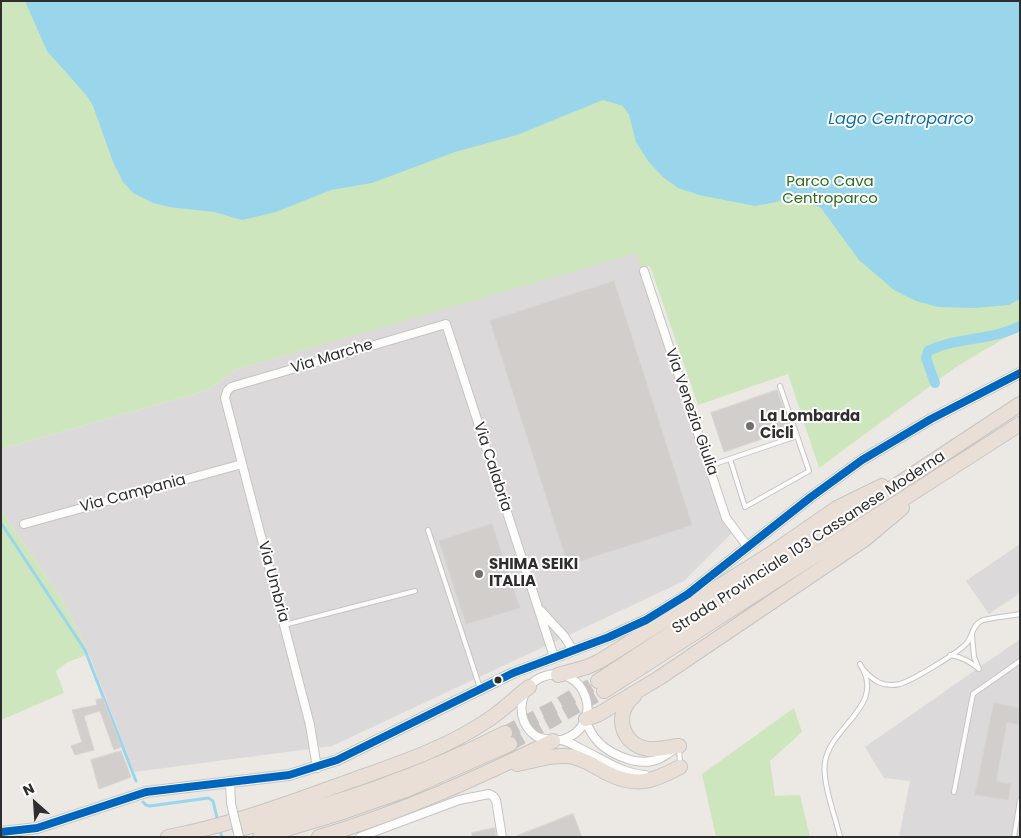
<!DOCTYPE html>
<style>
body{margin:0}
#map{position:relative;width:1021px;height:838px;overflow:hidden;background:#ece8e4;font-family:Poppins,sans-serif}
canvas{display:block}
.frame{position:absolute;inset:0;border:2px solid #2e2e2e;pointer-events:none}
.north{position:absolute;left:10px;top:778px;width:50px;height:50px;-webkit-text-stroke:4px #fff;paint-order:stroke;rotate:334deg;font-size:14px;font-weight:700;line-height:20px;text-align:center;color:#2e2e2e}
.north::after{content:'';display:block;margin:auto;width:18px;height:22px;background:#2e2e2e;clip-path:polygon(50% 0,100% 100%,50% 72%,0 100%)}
</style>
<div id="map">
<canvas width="1021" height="838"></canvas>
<div class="frame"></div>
<div class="north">N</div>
</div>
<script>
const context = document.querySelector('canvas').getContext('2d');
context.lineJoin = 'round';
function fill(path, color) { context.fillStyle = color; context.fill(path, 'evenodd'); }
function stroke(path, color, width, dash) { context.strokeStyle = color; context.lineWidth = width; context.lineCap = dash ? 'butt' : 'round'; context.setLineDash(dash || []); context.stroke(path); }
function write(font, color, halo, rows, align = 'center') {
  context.font = font + ' Poppins,sans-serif'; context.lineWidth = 4; context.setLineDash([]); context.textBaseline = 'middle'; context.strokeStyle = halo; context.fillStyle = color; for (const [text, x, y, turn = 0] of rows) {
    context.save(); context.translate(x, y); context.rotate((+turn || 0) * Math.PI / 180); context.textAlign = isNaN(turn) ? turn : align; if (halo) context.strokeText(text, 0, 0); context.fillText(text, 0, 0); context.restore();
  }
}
fill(new Path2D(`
 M 637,252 L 726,518 L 735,530 L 684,581 L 332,746 L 134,772 L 89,654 L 63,601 L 1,510 L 1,449 L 208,390 L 235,370 Z
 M 1020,544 L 1020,593 L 989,614 L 966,581 Z
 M 1020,639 L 1020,837 L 899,837 L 910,781 L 884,778 L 865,747 Z`), '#dcd9db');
fill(new Path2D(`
 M 1,1 L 1020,1 L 1020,329 L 956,367 L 819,468 L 788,374 L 698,405 L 650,266 L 642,268 L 637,253 L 235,370 L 208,390 L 1,449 Z
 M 1,510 L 63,601 L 89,654 L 68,662 L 56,671 L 64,693 L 1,720 Z
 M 794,708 L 802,732 L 770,761 L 775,796 L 800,795 L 810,837 L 716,837 L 702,774 Z`), '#cee6be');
fill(new Path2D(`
 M 25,1 L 1020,1 L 1020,299 L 1009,305 L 974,308 L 938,307 L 916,301 L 894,290 L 859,260 L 821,208 L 805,201 L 792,199 L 755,206 L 699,195 L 678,188 L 663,177 L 648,161 L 636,142 L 629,115 L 623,106 L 603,100 L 517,135 L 455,152 L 372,183 L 331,190 L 276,212 L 242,220 L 214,212 L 169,207 L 153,203 L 133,193 L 123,182 L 113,162 L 93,106 L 87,96 L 47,51 Z`), '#99d6ec');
stroke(new Path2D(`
 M 1,523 L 85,650 L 136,781
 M 143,802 L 146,805 L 150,806 L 208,798 L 213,801 L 218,822
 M 219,828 L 222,837`), '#99d6ec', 3);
stroke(new Path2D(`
 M 935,383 L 926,358 L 928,351 C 956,337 991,341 1020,326`), '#99d6ec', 10);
const building = new Path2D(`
 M 614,281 L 692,525 L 568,565 L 490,321 Z
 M 777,390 L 791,429 L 724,452 L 711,413 Z
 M 492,524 L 520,608 L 466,624 L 439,541 Z
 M 103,698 L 121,747 L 114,750 L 100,711 L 84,716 L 94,750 L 75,755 L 71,746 L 82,742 L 72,710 L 97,705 L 96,700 Z
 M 994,703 L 1020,708 L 1020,725 L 1007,722 L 996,781 L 1011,784 L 1008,800 L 975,795 Z
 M 121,751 L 131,777 L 99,789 L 91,760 Z
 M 573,814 L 582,837 L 517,837 L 517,836 Z
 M 495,828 L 496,837 L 472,837 L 472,833 Z`);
fill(building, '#d1cecb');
stroke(building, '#d7d4d0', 1);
stroke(new Path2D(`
 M 505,733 L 555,707 L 598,681
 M 510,744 L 604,691`), '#c6c3c0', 14, [14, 7]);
const lane = new Path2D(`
 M 730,459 L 745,507 L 809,471 L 780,386
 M 709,466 L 797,436
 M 428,530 L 480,688
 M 284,625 L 415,591
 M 950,655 C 962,657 969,661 979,669 L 974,657 L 972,635
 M 862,668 C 873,681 883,688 900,684 C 913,680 958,653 967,643 C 973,635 972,626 981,621 C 987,618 1011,616 1020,614
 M 679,748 L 680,764
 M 954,792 L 973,694 L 1020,661
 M 840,837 C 835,815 822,783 825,762 C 831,725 887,706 860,664
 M 1014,837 L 1020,800`);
const street = new Path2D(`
 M 644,271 L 726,518 L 748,547
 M 24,524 L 242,464
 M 541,611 L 564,636 L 573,650
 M 585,721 C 588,727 591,733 595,738 C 606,753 634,765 652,761 C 660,760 666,755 673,750
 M 562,740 C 609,725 584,660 542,677 C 518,687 514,721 536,736 C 545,741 552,739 561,740 C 567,741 574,745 579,748 C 601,758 620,773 645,775
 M 317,768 L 310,725 L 225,398 L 227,391 L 231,387 L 446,324 L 554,657
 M 230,782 L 231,803 L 233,812
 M 360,837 L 459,800 L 489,794 L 493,796 L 496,800 L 502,837`);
const secondary = new Path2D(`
 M 1,832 L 37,828 L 146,792 L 289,775 L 337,760 L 513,673 L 609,637 L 646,620 L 688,594 L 811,497 L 862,460 L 931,419 L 1020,373`);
const highway = new Path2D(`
 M 558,675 L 587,667 L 600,661 L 769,555 L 837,508 L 882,486
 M 598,681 L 1020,404
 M 604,691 L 1020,424
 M 634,696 C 613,713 621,745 648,749 C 657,750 669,747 679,746
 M 586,719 L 599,714 L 659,678 L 865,539 L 902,508
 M 517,764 C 534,761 556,753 574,757 C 585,760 595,766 605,772 C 635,788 652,782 680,767
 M 240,829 C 332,806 421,776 505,733
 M 168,837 C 232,825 292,802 353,780 C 398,764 447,748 488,720 C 502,711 515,698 529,687
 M 260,837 L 343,812 L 406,790 L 510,744
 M 319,837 C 400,813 477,778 553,741`);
stroke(lane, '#c5c4c5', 6);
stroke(street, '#c5c4c5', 10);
stroke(secondary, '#c5c4c5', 12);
stroke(highway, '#c6c5c4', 16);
stroke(lane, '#fcfcfb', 4);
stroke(street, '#fcfcfb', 8);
stroke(secondary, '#fcfcfb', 10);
stroke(highway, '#eadfd6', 14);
const streetBridge = new Path2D(`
 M 233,812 L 239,837`);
stroke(streetBridge, '#c5c4c5', 10, []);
stroke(streetBridge, '#fcfcfb', 8);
stroke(new Path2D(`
 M 1,832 L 37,828 L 146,792 L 289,775 L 337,760 L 513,673 L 609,637 L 646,620 L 688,594 L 811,497 L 862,460 L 931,419 L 1020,373`), '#0065bd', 8);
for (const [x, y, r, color] of [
 [750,426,5,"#706f6e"],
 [479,574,5,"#706f6e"],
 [498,680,4.5,"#2e2e2e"]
]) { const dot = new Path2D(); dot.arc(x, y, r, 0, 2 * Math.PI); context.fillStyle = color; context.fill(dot); stroke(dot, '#fff', 2); }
write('15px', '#2c6e1b', '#fff', [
 ["Parco Cava",830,182],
 ["Centroparco",830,199]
]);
write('15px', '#2e2e2e', '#fff', [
 ["Via Marche",332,357,-17],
 ["Via Venezia Giulia",691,412,71],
 ["Via Calabria",492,467,72],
 ["Via Campania",133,494,-15],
 ["Strada Provinciale 103 Cassanese Moderna",809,543,-33],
 ["Via Umbria",273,582,75]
]);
write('bold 15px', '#2e2e2e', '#fff', [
 ["La Lombarda",760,417],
 ["Cicli",760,434],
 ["SHIMA SEIKI",489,565],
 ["ITALIA",489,582]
], 'left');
write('italic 16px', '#0d6fa3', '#fff', [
 ["Lago Centroparco",901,120]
]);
</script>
